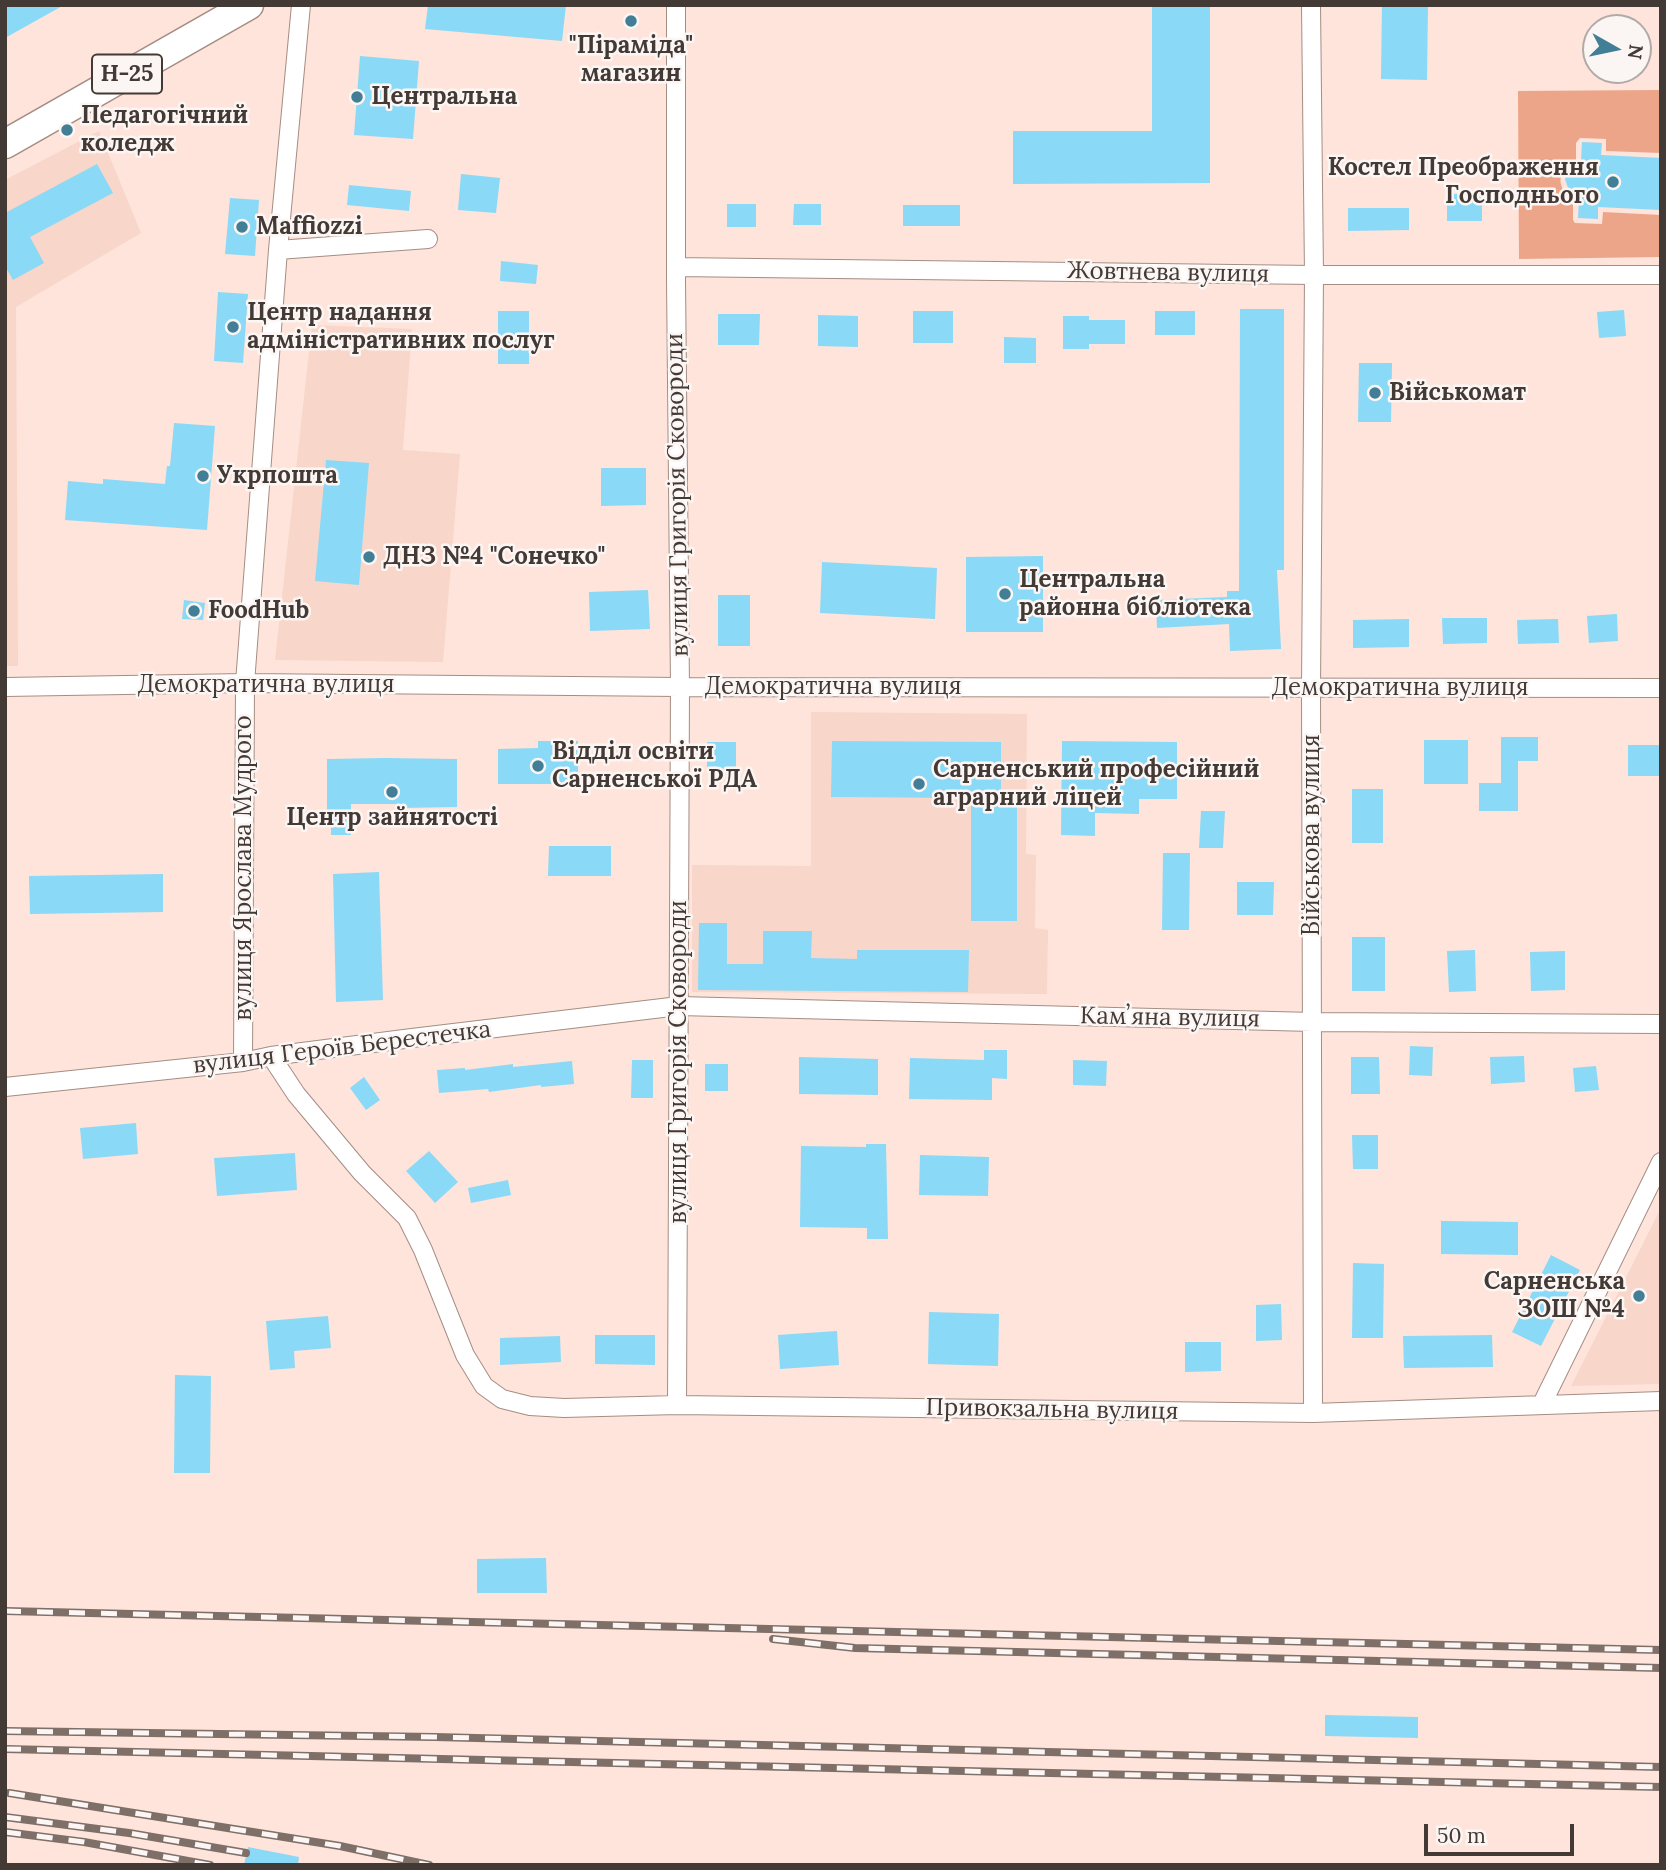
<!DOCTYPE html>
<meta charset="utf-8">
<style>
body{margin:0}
#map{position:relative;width:1666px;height:1870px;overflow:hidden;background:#fee4da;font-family:Lora,serif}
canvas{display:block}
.frame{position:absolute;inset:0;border:7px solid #433935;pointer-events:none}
.north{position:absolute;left:1582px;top:14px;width:70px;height:70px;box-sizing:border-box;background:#fbf6f4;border:2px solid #b1aaa8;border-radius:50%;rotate:99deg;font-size:19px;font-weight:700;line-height:28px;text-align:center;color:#433935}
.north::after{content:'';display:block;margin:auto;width:24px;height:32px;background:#427e95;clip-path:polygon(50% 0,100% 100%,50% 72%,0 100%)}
.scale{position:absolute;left:1424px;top:1824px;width:150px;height:32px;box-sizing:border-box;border:4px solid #433935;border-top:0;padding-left:9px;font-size:21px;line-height:24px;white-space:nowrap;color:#433935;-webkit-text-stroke:5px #fbf6f4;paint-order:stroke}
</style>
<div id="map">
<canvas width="1666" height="1870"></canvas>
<div class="frame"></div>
<div class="north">N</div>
<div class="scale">50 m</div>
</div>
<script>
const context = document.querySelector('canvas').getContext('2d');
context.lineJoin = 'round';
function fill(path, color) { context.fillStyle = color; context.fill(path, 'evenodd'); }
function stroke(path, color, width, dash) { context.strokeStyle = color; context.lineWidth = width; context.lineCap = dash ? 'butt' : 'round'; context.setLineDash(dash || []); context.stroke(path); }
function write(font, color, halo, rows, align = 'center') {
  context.font = font + ' Lora,serif'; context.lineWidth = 5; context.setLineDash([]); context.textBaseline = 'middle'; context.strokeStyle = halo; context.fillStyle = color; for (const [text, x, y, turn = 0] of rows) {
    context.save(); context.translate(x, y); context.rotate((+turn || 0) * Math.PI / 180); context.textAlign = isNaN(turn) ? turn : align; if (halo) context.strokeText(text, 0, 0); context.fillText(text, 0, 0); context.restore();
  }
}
fill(new Path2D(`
 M 99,131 L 141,233 L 16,307 L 18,666 L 5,666 L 5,180 Z
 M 312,325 L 412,329 L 403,450 L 460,454 L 443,662 L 275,660 Z
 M 811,712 L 1027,714 L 1026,854 L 1036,855 L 1035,928 L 1048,930 L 1047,994 L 692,992 L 692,865 L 811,866 Z
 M 1661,1208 L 1661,1384 L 1571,1386 Z`), '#f8d6c9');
fill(new Path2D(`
 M 1661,90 L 1661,153 L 1606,151 L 1606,139 L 1580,138 L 1576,143 L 1576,160 C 1557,170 1555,187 1573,200 L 1573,220 L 1575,223 L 1602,224 L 1603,212 L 1661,215 L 1661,257 L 1519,259 L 1518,91 Z`), '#eca588');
fill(new Path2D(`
 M 5,5 L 64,5 L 5,38 Z
 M 428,5 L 566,5 L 562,41 L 425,29 Z
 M 1152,5 L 1210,5 L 1210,183 L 1013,184 L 1013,131 L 1152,131 Z
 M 1382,5 L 1428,5 L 1427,80 L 1381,79 Z
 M 360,56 L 419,61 L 413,139 L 354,135 Z
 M 1582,142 L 1602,143 L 1601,155 L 1661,158 L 1661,210 L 1598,207 L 1598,219 L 1578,218 L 1579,199 L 1569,191 L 1565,179 L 1570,168 L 1581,161 Z
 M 97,164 L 113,193 L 30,237 L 44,263 L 13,280 L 5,266 L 5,213 Z
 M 461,174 L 500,178 L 496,213 L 458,210 Z
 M 349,185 L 411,191 L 409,211 L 347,205 Z
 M 1447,194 L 1482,194 L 1482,221 L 1447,221 Z
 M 230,198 L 259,200 L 255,256 L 225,254 Z
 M 727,204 L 756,204 L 756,227 L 727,227 Z
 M 794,204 L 821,204 L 821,225 L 793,225 Z
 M 903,205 L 960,205 L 960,226 L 903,226 Z
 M 1348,208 L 1409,208 L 1409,230 L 1348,231 Z
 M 501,261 L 538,265 L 536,284 L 500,281 Z
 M 218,292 L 248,294 L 243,363 L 214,361 Z
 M 1240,309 L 1284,309 L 1284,570 L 1277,570 L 1281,649 L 1230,651 L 1229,624 L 1157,628 L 1156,600 L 1227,597 L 1227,591 L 1239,591 Z
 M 1624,310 L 1626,336 L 1599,338 L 1597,312 Z
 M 498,311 L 529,311 L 529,364 L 498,364 Z
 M 913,311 L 953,311 L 953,343 L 913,343 Z
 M 1155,311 L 1195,311 L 1195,335 L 1155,335 Z
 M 718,314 L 760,314 L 759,345 L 718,345 Z
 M 818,315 L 858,316 L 858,347 L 818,346 Z
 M 1063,316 L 1089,316 L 1089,320 L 1125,320 L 1125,344 L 1089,344 L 1089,349 L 1063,349 Z
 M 1004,337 L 1036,338 L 1036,363 L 1004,363 Z
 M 1359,363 L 1392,363 L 1391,422 L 1358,422 Z
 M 174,423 L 215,426 L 207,530 L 65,520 L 68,481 L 103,484 L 103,479 L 165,484 L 167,466 L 170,466 Z
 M 326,460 L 369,463 L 359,585 L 315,581 Z
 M 601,468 L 646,468 L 646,505 L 601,506 Z
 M 1043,556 L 1043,632 L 966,632 L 966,557 Z
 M 822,562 L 937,568 L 935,619 L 820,613 Z
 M 648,590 L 650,629 L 590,631 L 589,592 Z
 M 718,595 L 750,595 L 750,646 L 718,646 Z
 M 184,600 L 205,603 L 203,620 L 182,619 Z
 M 1617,614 L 1618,641 L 1589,643 L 1587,616 Z
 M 1442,618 L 1487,618 L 1487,643 L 1443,644 Z
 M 1409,619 L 1409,647 L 1353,648 L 1353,620 Z
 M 1558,619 L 1559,643 L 1518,644 L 1517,620 Z
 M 1501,737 L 1538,737 L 1538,761 L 1518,761 L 1518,811 L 1479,811 L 1479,783 L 1501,783 Z
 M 1424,740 L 1468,740 L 1468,784 L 1424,784 Z
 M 538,741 L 578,741 L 578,784 L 498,784 L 498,749 L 538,748 Z
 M 832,741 L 1001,742 L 1001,797 L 1017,797 L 1017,921 L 971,921 L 971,798 L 831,797 Z
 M 1062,741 L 1177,742 L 1177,799 L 1139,799 L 1139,814 L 1095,813 L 1095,836 L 1061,835 Z
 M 707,742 L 736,742 L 736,771 L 707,771 Z
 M 1628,745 L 1661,745 L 1661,776 L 1628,776 Z
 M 385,758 L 457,759 L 457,807 L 399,808 L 399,804 L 351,804 L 351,835 L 331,835 L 331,813 L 327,813 L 327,759 Z
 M 1352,789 L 1383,789 L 1383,843 L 1352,843 Z
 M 1201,811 L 1225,811 L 1223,848 L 1199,848 Z
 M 549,846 L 611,846 L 611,876 L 548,876 Z
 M 1163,853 L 1190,853 L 1189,930 L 1162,930 Z
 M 379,872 L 383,1000 L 336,1002 L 333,874 Z
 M 163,874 L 163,912 L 30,914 L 29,876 Z
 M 1237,882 L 1274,882 L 1273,915 L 1237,915 Z
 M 699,923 L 727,923 L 727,964 L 763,964 L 763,931 L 812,931 L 811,958 L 857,959 L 857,950 L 969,950 L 968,992 L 698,990 Z
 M 1352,937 L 1385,937 L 1385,991 L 1352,991 Z
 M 1475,950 L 1476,991 L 1449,992 L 1447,951 Z
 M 1565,951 L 1565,990 L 1531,991 L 1530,952 Z
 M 1410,1046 L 1433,1047 L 1432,1076 L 1409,1075 Z
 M 984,1050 L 1007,1050 L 1007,1079 L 992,1078 L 992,1100 L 909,1099 L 910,1058 L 984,1060 Z
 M 1524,1056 L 1525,1082 L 1491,1084 L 1490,1057 Z
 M 799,1057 L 878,1059 L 878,1095 L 799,1094 Z
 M 1351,1057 L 1379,1057 L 1380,1094 L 1351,1094 Z
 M 632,1060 L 653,1060 L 653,1098 L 631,1098 Z
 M 1073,1060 L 1107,1061 L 1106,1086 L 1073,1085 Z
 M 572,1061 L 574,1084 L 541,1087 L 541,1085 L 489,1092 L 488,1089 L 439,1093 L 437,1070 L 465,1068 L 465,1070 L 513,1064 L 513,1067 Z
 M 705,1064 L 728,1064 L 728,1091 L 705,1091 Z
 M 1596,1066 L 1599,1090 L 1575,1092 L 1573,1068 Z
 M 364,1077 L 380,1100 L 366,1110 L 350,1088 Z
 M 136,1123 L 138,1154 L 83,1159 L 80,1128 Z
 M 1352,1135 L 1378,1135 L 1378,1169 L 1353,1169 Z
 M 866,1144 L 886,1144 L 888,1239 L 867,1239 L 867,1228 L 800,1227 L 801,1146 L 866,1147 Z
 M 429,1151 L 458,1182 L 435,1203 L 406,1171 Z
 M 295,1153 L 297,1190 L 217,1196 L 214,1158 Z
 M 920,1155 L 989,1157 L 988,1196 L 919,1195 Z
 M 508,1180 L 511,1195 L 471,1203 L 468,1188 Z
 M 1441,1221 L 1518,1222 L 1518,1255 L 1441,1254 Z
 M 1551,1255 L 1580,1270 L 1541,1346 L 1512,1332 Z
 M 1353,1263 L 1384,1264 L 1383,1338 L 1352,1338 Z
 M 1281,1304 L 1282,1340 L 1256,1341 L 1256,1305 Z
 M 929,1312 L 999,1314 L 998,1366 L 928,1364 Z
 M 328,1316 L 331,1348 L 294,1351 L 295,1368 L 270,1370 L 266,1321 Z
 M 837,1331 L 839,1365 L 780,1369 L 778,1335 Z
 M 595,1335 L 655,1335 L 655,1365 L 595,1364 Z
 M 1492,1335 L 1493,1367 L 1404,1368 L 1403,1336 Z
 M 560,1336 L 561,1362 L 500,1365 L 500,1338 Z
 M 1185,1342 L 1221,1342 L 1221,1371 L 1185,1372 Z
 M 175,1375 L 211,1376 L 210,1473 L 174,1473 Z
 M 546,1558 L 547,1593 L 477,1593 L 477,1559 Z
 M 1325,1715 L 1418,1717 L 1418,1738 L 1325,1736 Z
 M 248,1847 L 299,1857 L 298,1865 L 244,1865 Z`), '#8ad9f7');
const minor = new Path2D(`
 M 676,5 L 676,280 L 680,687 L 677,1405
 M 1311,5 L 1314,275 L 1311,689 L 1313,1413
 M 278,250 L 428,239
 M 676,267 L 1314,275 L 1661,275
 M 5,687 L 245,683 L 680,687 L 1661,688
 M 271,1056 L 296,1094 L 362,1173 L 407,1218 L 423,1250 L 465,1355 L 484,1386 L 502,1399 L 530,1406 L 564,1408 L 677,1405 L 1313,1413 L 1661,1401
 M 243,1062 L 245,683 L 278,250 L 301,5
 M 5,1087 L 243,1062 L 271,1056 L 412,1038 L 679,1006 L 1313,1022 L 1661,1024
 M 1542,1404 L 1661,1162`);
const primary = new Path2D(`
 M 5,144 L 249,5`);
stroke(minor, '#a58d84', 20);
stroke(primary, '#a58d84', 31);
stroke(minor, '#fff', 18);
stroke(primary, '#fff', 28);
const rail = new Path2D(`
 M 5,1611 L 1661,1650
 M 773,1639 L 855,1648 L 1661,1668
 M 5,1731 L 435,1737 L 1661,1767
 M 5,1749 L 1661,1787
 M 9,1793 L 340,1846 L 429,1865
 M 5,1817 L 129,1833 L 246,1853
 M 5,1832 L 84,1842 L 210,1865`);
stroke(rail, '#7e6f69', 8);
stroke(rail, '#fbf6f4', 5, [16]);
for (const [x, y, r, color] of [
 [631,21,7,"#427e95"],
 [357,97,7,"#427e95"],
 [67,130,7,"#427e95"],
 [1613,182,7,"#427e95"],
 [242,227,7,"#427e95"],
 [233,327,7,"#427e95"],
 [1375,393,7,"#427e95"],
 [203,476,7,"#427e95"],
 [369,557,7,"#427e95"],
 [1005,594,7,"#427e95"],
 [194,611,7,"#427e95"],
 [538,766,7,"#427e95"],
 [919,784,7,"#427e95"],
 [392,792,7,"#427e95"],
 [1639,1296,7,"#427e95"]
]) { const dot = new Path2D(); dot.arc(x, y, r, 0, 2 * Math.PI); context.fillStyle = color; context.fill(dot); stroke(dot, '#fbf6f4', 2.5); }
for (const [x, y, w] of [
 [127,74,70]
]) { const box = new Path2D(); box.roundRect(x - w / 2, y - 19.5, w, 39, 5); context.fillStyle = '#fbf6f4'; context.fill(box); stroke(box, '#433935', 2); }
write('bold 23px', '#433935', null, [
 ["Н-25",127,74]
]);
write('bold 24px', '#433935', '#fbf6f4', [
 ["\"Піраміда\"",631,46,"center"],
 ["магазин",631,74,"center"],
 ["Центральна",371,97],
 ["Педагогічний",81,116],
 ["коледж",81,144],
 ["Костел Преображення",1599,168,"right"],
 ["Господнього",1599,196,"right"],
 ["Maffiozzi",256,227],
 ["Центр надання",247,313],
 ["адміністративних послуг",247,341],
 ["Військомат",1389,393],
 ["Укрпошта",217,476],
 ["ДНЗ №4 \"Сонечко\"",383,557],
 ["Центральна",1019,580],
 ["районна бібліотека",1019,608],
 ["FoodHub",208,611],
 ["Відділ освіти",552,752],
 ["Сарненської РДА",552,780],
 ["Сарненський професійний",933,770],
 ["аграрний ліцей",933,798],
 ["Центр зайнятості",392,818,"center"],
 ["Сарненська",1625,1282,"right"],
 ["ЗОШ №4",1625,1310,"right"]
], 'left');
write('24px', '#433935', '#fbf6f4', [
 ["Жовтнева вулиця",1168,273,1],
 ["вулиця Григорія Сковороди",678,495,-91],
 ["Демократична вулиця",266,685],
 ["Демократична вулиця",833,687],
 ["Демократична вулиця",1400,688],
 ["Військова вулиця",1312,835,-90],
 ["вулиця Ярослава Мудрого",244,868,-90],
 ["Камʼяна вулиця",1170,1018,1],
 ["вулиця Героїв Берестечка",342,1048,-7],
 ["вулиця Григорія Сковороди",679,1062,-90],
 ["Привокзальна вулиця",1052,1410,1]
]);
</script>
